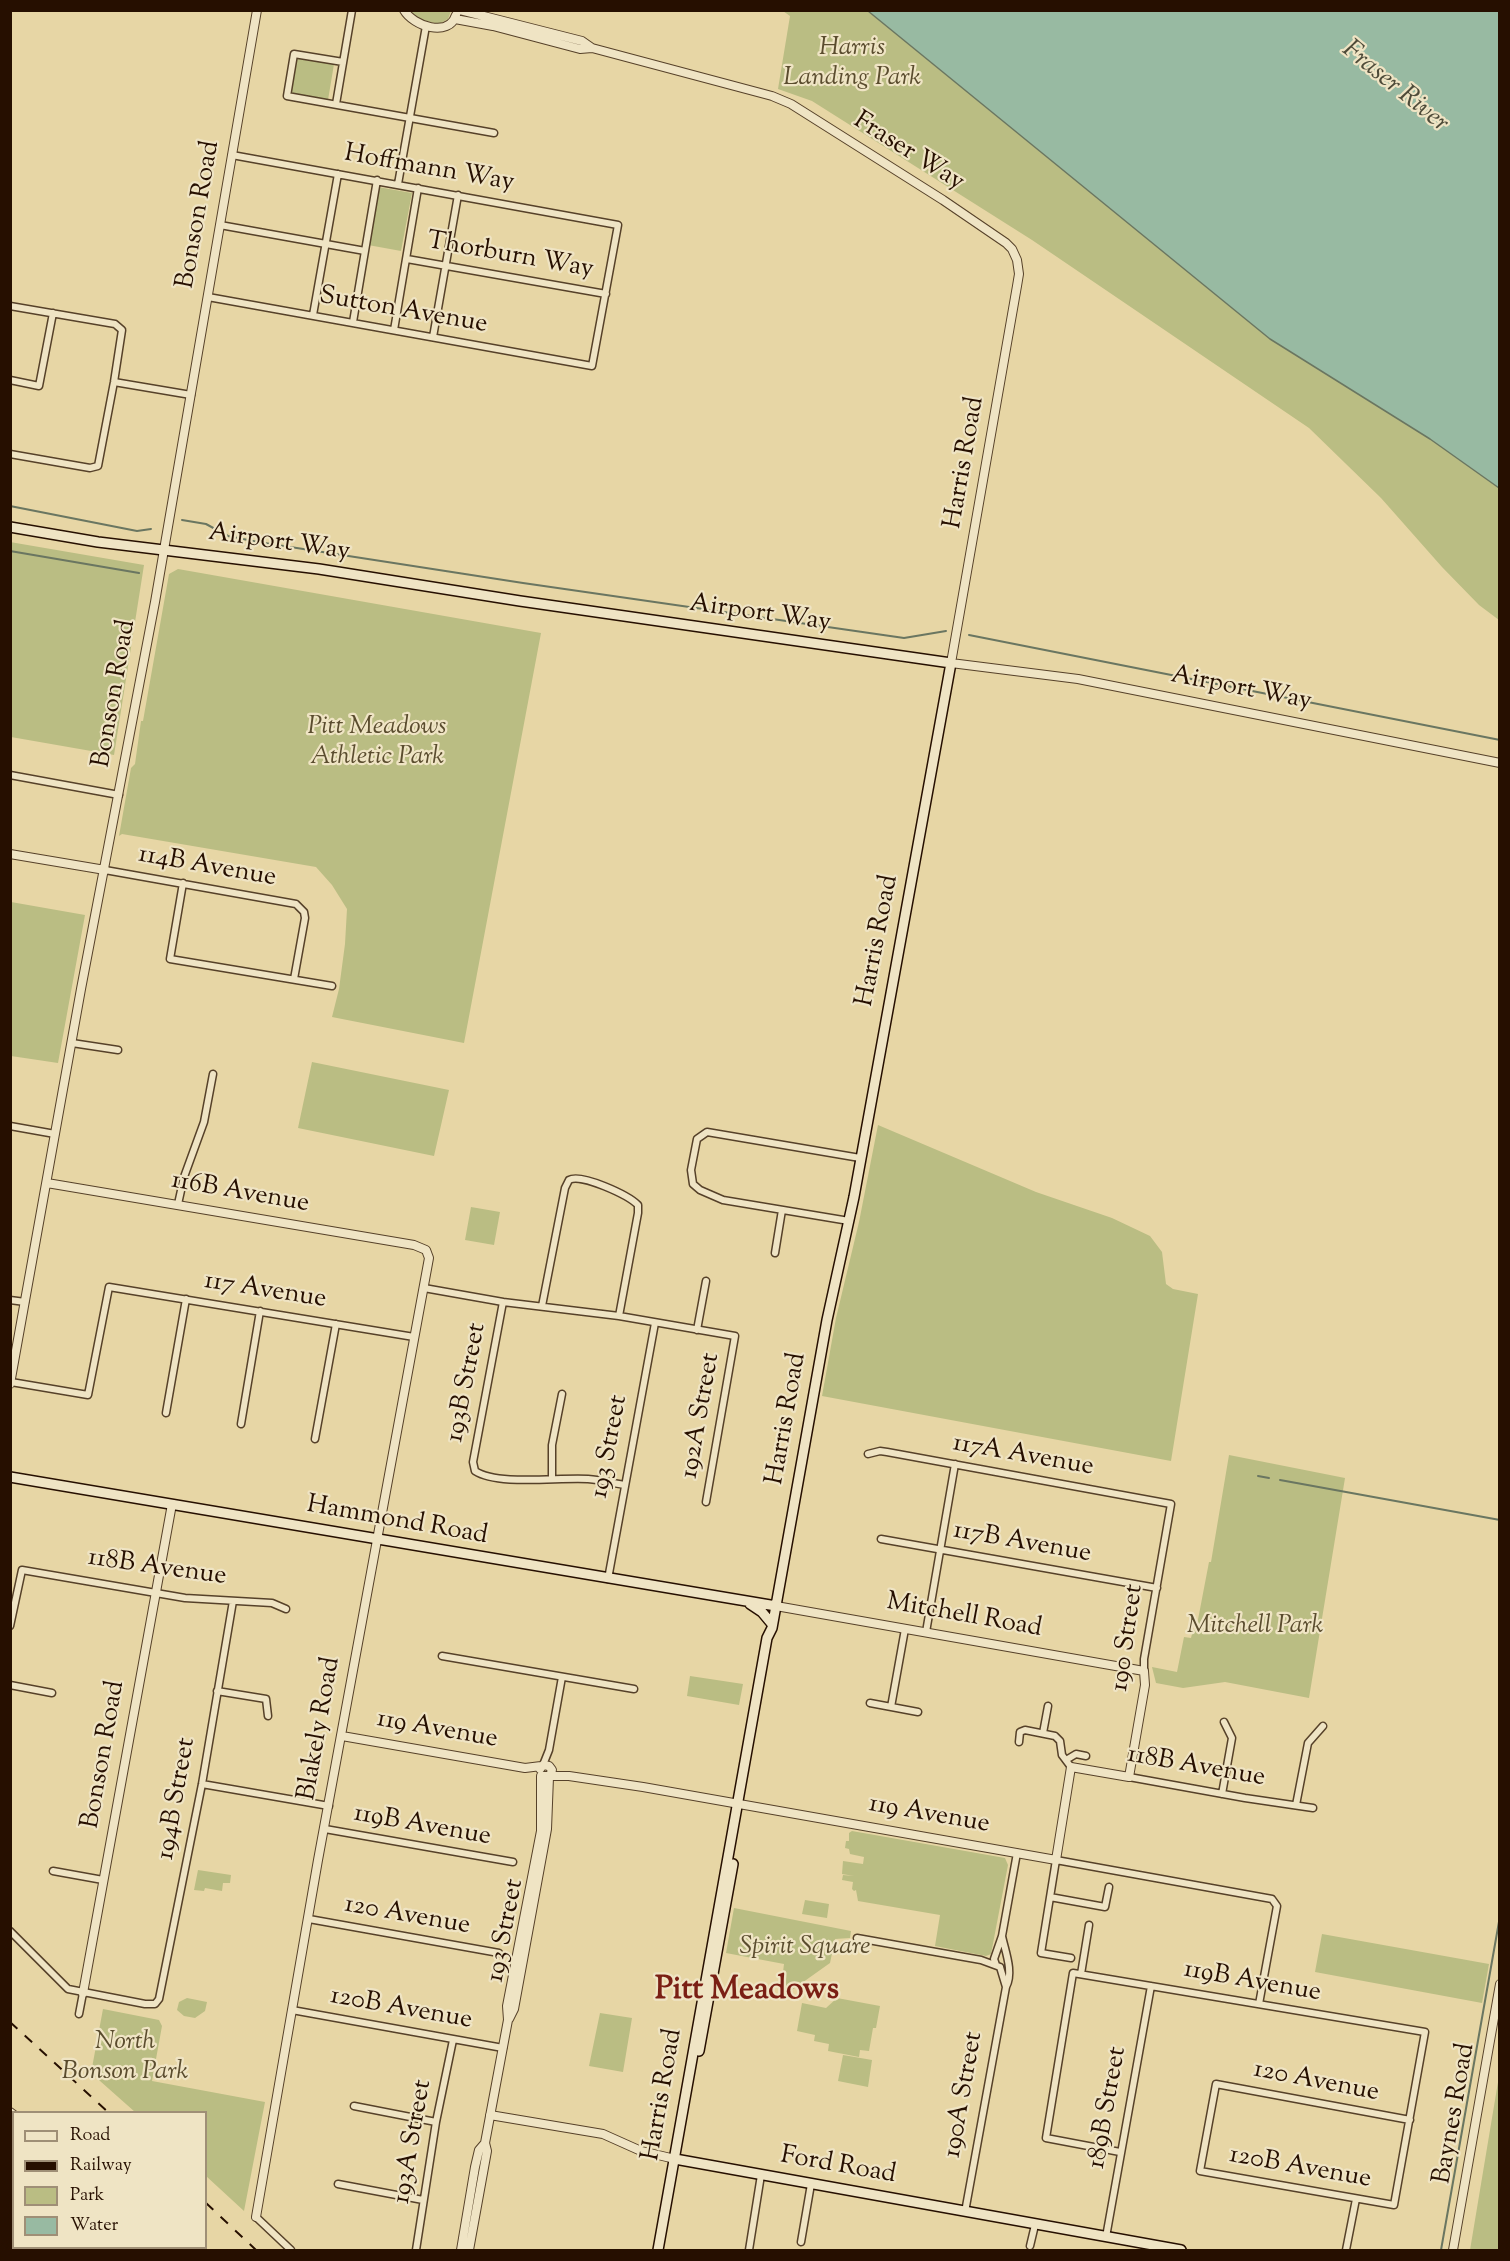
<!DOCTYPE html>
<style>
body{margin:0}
#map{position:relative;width:1510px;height:2261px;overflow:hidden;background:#e7d6a5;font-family:"Sorts Mill Goudy",serif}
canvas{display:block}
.frame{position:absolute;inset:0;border:12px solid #260f00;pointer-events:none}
.legend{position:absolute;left:12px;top:2111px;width:195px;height:138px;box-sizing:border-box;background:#efe4c4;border:2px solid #9f8f76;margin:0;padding:8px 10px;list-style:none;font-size:18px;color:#260f00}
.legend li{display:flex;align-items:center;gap:12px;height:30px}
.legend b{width:30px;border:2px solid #9f8f76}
</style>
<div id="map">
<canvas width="1510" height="2261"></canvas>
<div class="frame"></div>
<ul class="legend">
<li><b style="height:8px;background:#efe4c4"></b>Road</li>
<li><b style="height:8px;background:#260f00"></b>Railway</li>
<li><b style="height:16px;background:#babd83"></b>Park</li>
<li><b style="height:16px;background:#98baa2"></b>Water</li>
</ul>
</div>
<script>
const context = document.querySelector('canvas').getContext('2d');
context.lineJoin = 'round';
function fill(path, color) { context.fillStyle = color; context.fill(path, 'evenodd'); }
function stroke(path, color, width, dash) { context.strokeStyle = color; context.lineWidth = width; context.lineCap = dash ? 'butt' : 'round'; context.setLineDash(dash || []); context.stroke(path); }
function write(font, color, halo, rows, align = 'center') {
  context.font = font + ' "Sorts Mill Goudy",serif'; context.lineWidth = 4.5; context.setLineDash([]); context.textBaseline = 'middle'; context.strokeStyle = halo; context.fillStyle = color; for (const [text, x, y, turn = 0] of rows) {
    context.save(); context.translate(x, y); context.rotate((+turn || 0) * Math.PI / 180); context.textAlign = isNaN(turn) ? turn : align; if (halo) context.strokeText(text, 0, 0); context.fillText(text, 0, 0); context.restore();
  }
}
fill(new Path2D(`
 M 408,11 L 451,11 L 448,19 L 439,24 L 415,18 Z
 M 783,11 L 868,11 L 1270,339 L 1430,439 L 1499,488 L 1499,620 L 1479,605 L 1442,567 L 1381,498 L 1309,428 L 1032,240 L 812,101 L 778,89 L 790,16 Z
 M 296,58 L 334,64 L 328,100 L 290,94 Z
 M 378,187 L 412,193 L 401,251 L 368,245 Z
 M 10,542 L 144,565 L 114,755 L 11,737 Z
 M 178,569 L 541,633 L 464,1043 L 332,1017 L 339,989 L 345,944 L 347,909 L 332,885 L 316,867 L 122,834 L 119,836 L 131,768 L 135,764 L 141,721 L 143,721 L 169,574 Z
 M 11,902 L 85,915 L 58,1063 L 11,1056 Z
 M 312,1062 L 449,1090 L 434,1156 L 298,1128 Z
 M 878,1125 L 1036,1192 L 1112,1218 L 1150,1236 L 1162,1252 L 1166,1284 L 1173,1289 L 1198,1294 L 1171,1461 L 822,1396 L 836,1318 L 859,1222 Z
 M 471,1207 L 500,1212 L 494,1245 L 465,1240 Z
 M 1229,1455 L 1345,1478 L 1309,1698 L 1225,1682 L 1183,1688 L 1156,1683 L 1152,1667 L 1177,1672 L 1184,1637 L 1191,1638 L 1193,1630 L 1196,1630 L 1209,1562 L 1211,1562 Z
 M 690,1676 L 743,1684 L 739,1705 L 687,1696 Z
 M 852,1831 L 1005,1858 L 1008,1865 L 991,1954 L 986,1956 L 935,1946 L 940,1915 L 858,1901 L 856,1890 L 854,1891 L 852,1889 L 853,1882 L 842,1880 L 843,1875 L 854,1876 L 842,1874 L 843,1861 L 863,1864 L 864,1857 L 850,1854 L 849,1849 L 845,1848 L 846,1841 L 849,1841 L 849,1833 Z
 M 198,1870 L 231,1875 L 230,1883 L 223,1883 L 222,1891 L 205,1888 L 204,1891 L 194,1890 Z
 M 805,1900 L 829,1904 L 827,1918 L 802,1914 Z
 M 734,1908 L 851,1931 L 850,1938 L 835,1939 L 830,1963 L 792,1990 L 791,1999 L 780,1997 L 784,1964 L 726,1953 Z
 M 1322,1934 L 1489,1964 L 1482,2003 L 1315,1972 Z
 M 187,1998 L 207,2002 L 205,2011 L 195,2018 L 184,2016 L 177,2010 L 179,2002 Z
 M 837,1998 L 880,2006 L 876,2028 L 873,2028 L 869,2051 L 860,2050 L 859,2057 L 828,2051 L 829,2044 L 814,2041 L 815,2035 L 797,2031 L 802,2003 L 826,2008 Z
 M 103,2009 L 159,2020 L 162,2026 L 152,2081 L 265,2102 L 244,2211 L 206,2176 L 206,2112 L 135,2112 L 91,2073 Z
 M 600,2013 L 632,2018 L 623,2072 L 589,2066 Z
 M 843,2055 L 872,2060 L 868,2087 L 838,2081 Z
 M 1499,2076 L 1499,2250 L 1470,2250 Z`), '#babd83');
const water = new Path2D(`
 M 868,11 L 1499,11 L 1499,488 L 1430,439 L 1270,339 Z`);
fill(water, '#98baa2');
stroke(water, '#6a7661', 1.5);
stroke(new Path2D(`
 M 10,506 L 137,531 L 151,529
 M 182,520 L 206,524 L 228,536 L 258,542 L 523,583 L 904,638 L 946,631
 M 10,551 L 139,573
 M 969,635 L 1500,740
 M 1258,1476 L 1269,1478
 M 1280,1480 L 1500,1520
 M 1441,2250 L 1500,1916`), '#6a7661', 2);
const minor = new Path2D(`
 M 343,62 L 294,54 L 287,96 L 494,133
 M 336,104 L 352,10
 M 398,184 L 426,26
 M 220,225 L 365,251
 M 407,259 L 606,294
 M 208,297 L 592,366 L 618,225 L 232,155
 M 10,306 L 115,324 L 122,330 L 114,382 L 98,466 L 90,468 L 10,454
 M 313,315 L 338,174
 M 353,322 L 377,180
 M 394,330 L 418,188
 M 433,337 L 458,195
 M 10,380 L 39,386 L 53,313
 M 114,382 L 191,395
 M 10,775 L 119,795
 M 105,870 L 296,904 L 304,912 L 305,918 L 294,979
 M 183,883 L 170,959 L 332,986
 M 72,1043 L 118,1050
 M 10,1126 L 55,1134
 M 178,1204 L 184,1177 L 204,1122 L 213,1074
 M 849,1221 L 723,1200 L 700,1190 L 693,1184 L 691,1170 L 697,1139 L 707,1132 L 860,1158
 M 775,1253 L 782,1210
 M 424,1288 L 503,1302 L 619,1316 L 735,1336 L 706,1502
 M 10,1300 L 25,1302
 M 503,1302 L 473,1462 L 475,1471 C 498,1486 559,1477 588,1479 C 600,1480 613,1483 625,1485
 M 542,1306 L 565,1188 L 569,1180 C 581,1173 628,1195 638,1205 L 638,1213 L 619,1316
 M 697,1330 L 706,1281
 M 11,1382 L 88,1395 L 109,1287 L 414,1337
 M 166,1413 L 186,1299
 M 241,1424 L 260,1311
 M 315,1439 L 336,1324
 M 868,1454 L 880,1451 L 887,1452 L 1171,1504 L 1144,1659 L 1144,1671
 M 552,1479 L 552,1445 L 562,1394
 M 881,1539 L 1157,1588
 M 608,1579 L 655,1323
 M 10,1626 L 22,1570 L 185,1598 L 272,1603 L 286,1609
 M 926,1632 L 955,1464
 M 442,1656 L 634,1689
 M 10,1685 L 52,1693
 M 217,1691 L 266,1699 L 268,1716
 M 870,1703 L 918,1712
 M 891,1707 L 905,1629
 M 1043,1733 L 1048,1706
 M 1019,1742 L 1020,1732 L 1025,1730 L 1055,1736 L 1060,1741 L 1062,1755 L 1071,1767
 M 1066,1760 L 1076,1754 L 1086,1756
 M 543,1765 L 549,1750 L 562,1677
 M 1129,1777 L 1245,1798 L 1313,1808
 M 202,1784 L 329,1806
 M 1222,1794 L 1232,1738 L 1224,1722
 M 1296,1805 L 1308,1743 L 1323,1726
 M 325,1829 L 513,1862
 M 53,1871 L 103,1880
 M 1050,1897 L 1105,1907 L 1109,1887
 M 309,1919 L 499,1953
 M 10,1931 L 68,1989 L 145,2004 L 155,2004 L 159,1999 L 202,1784 L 233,1601
 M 857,1938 L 981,1960 L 1000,1967
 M 1071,1958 L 1041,1953 L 1056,1860 L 1272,1899 L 1277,1906 L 1259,2004
 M 996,1965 L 994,1959 L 1002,1936 L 1017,1853
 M 1000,1967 L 1006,1987
 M 1081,1974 L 1089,1925
 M 292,2010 L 503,2048
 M 79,2014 L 83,1993
 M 354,2106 L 436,2122
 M 1120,2152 L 1046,2138 L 1073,1973 L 1425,2032 L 1394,2205 L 1200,2171 L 1216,2084 L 1410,2120
 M 338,2184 L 423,2200
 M 965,2212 L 1006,1987 C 1014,1972 1005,1951 1002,1936
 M 256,2217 L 291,2250
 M 1106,2237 L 1151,1986
 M 801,2242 L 811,2184
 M 1030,2246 L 1035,2225
 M 145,2250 L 145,2248
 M 416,2250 L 436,2122 L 453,2040
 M 749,2250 L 761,2175
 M 1346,2250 L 1356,2199`);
const tertiary = new Path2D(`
 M 404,10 C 413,26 449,38 456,15
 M 460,10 L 582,41 L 592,48
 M 455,19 L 493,26 L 580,49 L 592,48 L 772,96 L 791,104 L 943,200 L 1006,243 L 1012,249 L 1017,260 L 1019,274 L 1017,286 L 951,663 L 1078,679 L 1500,763
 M 10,854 L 105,870
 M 47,1183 L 414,1245 L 426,1250 L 429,1258 L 318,1860 L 256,2217
 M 10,1384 L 81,989 L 155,602 L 257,10
 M 342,1736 L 525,1768 L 541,1766
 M 540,1769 L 543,1765 L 549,1766 L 552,1770 L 550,1776
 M 541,1776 L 569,1776 L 643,1787 L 1056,1860 L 1071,1767 L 1129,1777 L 1145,1685 L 1144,1671 L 776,1606
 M 83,1993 L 172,1504
 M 509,2019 L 514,2009 L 547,1829 L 549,1777
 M 10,2112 L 14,2115
 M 490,2115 L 603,2134 L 641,2151 L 675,2159
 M 31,2250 L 32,2248
 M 461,2250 L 475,2167 L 479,2150 L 485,2143
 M 469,2250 L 487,2151 L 485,2143 L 508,2020 L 507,2006 L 541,1831 L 541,1776
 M 1453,2250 L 1500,1984`);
const secondary = new Path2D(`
 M 10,527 L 98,542 L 319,569 L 520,601 L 951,663 L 854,1197 L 827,1320 L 772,1628 L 767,1638 L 658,2250
 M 10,1477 L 776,1606
 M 750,1604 L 762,1612 L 772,1624
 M 699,2051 L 733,1864
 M 675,2159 L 1181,2250`);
stroke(minor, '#564129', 9);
stroke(tertiary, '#564129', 10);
stroke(secondary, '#260f00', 12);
stroke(minor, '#efe4c4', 6);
stroke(tertiary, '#efe4c4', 8);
stroke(secondary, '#efe4c4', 9);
stroke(new Path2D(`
 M 10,2022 L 108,2112
 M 206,2203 L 256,2250`), '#260f00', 2, [10, 10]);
write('italic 26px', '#5a4c2e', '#efe4c4', [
 ["Harris",852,50],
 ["Landing Park",852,80],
 ["Pitt Meadows",377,729],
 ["Athletic Park",377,759],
 ["Mitchell Park",1255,1628],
 ["Spirit Square",805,1949],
 ["North",125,2044],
 ["Bonson Park",125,2074]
]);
write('26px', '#260f00', '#efe4c4', [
 ["Fraser Way",908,153,32],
 ["Hoffmann Way",429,170,10],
 ["Bonson Road",200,215,-80],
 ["Thorburn Way",510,257,10],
 ["Sutton Avenue",403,312,10],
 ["Harris Road",966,463,-80],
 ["Airport Way",279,544,8],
 ["Airport Way",760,615,8],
 ["Airport Way",1241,690,11],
 ["Bonson Road",116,694,-80],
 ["114B Avenue",207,868,10],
 ["Harris Road",879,941,-79],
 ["116B Avenue",240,1194,10],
 ["117 Avenue",265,1292,9],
 ["193B Street",468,1383,-79],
 ["192A Street",702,1416,-80],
 ["Harris Road",788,1419,-80],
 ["193 Street",611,1447,-79],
 ["117A Avenue",1023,1457,10],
 ["Hammond Road",397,1522,10],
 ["117B Avenue",1022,1544,10],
 ["118B Avenue",157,1569,8],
 ["Mitchell Road",964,1617,10],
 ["190 Street",1129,1638,-82],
 ["Blakely Road",321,1729,-80],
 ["119 Avenue",437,1731,10],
 ["Bonson Road",105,1755,-80],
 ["118B Avenue",1196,1768,10],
 ["194B Street",178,1799,-80],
 ["119 Avenue",929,1816,10],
 ["119B Avenue",422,1827,10],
 ["120 Avenue",407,1917,10],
 ["193 Street",507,1931,-79],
 ["119B Avenue",1252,1983,10],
 ["120B Avenue",401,2010,10],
 ["120 Avenue",1316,2083,11],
 ["Harris Road",664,2095,-80],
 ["190A Street",965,2095,-80],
 ["189B Street",1109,2108,-80],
 ["Baynes Road",1456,2114,-80],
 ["193A Street",414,2142,-80],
 ["Ford Road",838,2167,10],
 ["120B Avenue",1300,2169,10]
]);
write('italic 27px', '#4e4b39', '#efe4c4', [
 ["Fraser River",1394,88,39]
]);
write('bold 32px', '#7a1f14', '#efe4c4', [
 ["Pitt Meadows",747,1993]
]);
</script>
